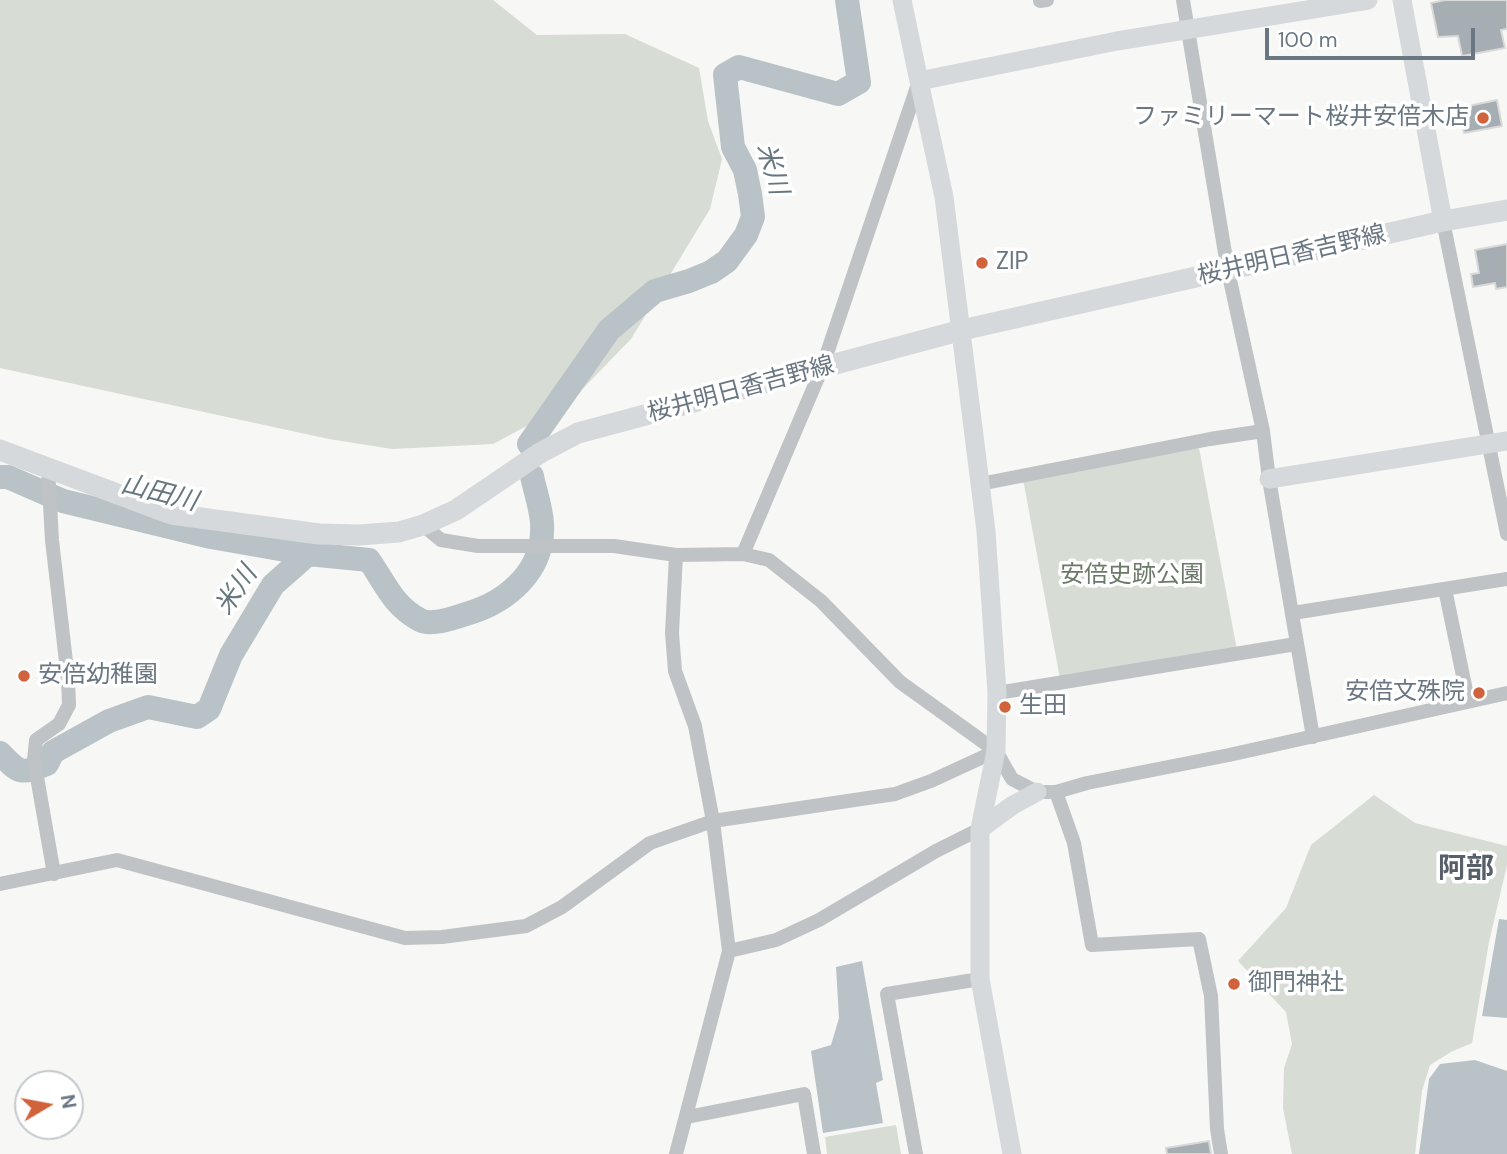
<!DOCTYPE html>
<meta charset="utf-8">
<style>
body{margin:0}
#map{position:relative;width:1507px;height:1154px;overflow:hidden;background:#f7f7f5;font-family:"DM Sans",sans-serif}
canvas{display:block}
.north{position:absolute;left:14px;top:1070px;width:70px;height:70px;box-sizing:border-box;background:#fff;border:2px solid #c3c9cd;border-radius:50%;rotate:80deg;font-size:19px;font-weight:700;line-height:28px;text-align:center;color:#6a7782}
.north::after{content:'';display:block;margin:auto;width:24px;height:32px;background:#d0623c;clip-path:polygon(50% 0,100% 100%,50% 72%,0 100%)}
.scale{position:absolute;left:1265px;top:28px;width:210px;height:32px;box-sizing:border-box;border:4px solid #6a7782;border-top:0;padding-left:9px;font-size:21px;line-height:24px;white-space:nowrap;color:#6a7782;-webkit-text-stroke:5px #fff;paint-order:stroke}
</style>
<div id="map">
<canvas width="1507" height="1154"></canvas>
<div class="north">N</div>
<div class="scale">100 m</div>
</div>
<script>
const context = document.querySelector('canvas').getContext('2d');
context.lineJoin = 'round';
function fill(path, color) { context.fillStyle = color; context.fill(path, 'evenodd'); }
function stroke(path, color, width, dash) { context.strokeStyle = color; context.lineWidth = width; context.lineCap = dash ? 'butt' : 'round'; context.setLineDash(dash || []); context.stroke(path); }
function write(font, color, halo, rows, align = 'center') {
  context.font = font + ' "DM Sans","Noto Sans JP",sans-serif'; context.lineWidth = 7; context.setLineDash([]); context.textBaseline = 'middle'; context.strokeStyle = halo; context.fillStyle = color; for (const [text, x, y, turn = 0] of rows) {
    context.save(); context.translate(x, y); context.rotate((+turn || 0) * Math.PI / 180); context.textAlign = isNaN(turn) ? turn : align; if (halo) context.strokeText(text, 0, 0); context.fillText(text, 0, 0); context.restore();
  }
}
fill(new Path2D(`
 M 0,0 L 493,0 L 537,35 L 625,34 L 699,68 L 708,121 L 722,159 L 710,209 L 631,339 L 568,404 L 493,444 L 392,449 L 329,439 L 0,368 Z
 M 1199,448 L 1237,650 L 1060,679 L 1023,479 Z
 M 1374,795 L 1415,823 L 1507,846 L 1507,865 L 1489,942 L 1472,1043 L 1451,1052 L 1430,1065 L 1422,1091 L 1415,1154 L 1292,1154 L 1283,1108 L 1284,1068 L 1292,1044 L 1286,1012 L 1238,961 L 1286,908 L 1311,845 Z
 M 896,1125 L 901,1154 L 827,1154 L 825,1137 Z`), '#d7dcd4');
fill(new Path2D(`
 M 1499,919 L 1507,920 L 1507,1018 L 1482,1016 Z
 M 862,961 L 883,1080 L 876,1083 L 883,1123 L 823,1133 L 811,1051 L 831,1045 L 839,1018 L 836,967 Z
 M 1475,1060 L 1507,1071 L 1507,1154 L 1419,1154 L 1429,1079 L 1440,1064 Z`), '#b9c2c6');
stroke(new Path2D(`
 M 529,444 L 609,330 L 655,291 L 689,281 L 711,272 L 727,261 L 746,235 L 753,217 L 750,194 L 745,170 L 733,147 L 725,75 L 739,67 L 838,94 L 859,82 L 847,0
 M 0,477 L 8,477 L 63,501 L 211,537 L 308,554 L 369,560 C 385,583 393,606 420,620 C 431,626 454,618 466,614 C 508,602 545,570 542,523 C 541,507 535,491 532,476
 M 0,753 C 19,773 20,775 47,764 L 53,752 L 109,721 L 148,707 L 197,717 L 209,709 L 231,655 L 273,585 L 308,554`), '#b9c2c6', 24);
const building = new Path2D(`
 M 1445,0 L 1507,0 L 1507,29 L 1501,30 L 1505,48 L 1462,56 L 1458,36 L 1438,37 L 1431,3 Z
 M 1497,100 L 1502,126 L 1464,133 L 1459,108 Z
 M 1507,244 L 1507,287 L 1496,289 L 1495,283 L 1473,287 L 1471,274 L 1479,273 L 1475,250 Z
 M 1209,1141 L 1211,1154 L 1167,1154 L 1166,1148 Z`);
fill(building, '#a7aeb3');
stroke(building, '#d9d9d7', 2);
stroke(new Path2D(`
 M 1183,0 L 1228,271 L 1263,431 L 1269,479 L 1313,737
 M 1040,1 L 1047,0
 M 1443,221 L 1507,534
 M 48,468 L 52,540 L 68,679 L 69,705 L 59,724 L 36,740 L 34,760 L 54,874
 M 980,484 L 1210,439 L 1263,431
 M 423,525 L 441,540 L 478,546 L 614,546 L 676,555 L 743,554 L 769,560 L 821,601 L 900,682 L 996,751 L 1012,779 L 1037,792 L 1056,792 L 1087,783 L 1229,755 L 1507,693
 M 743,554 L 822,368 L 918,84
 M 1445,589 L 1468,700
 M 1293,613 L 1507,579
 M 997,693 L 1296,644
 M 1056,792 L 1074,843 L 1092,945 L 1199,939 L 1211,996 L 1217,1129 L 1221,1154
 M 0,884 L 117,860 L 405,938 L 442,937 L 526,926 L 562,907 L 650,843 L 713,821 L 895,794 L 931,781 L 996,751
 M 729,951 L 776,940 L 819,920 L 936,851 L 980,829
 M 687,1117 L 804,1094 L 814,1154
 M 676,1154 L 729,951 L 713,821 L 695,726 L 675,671 L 672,633 L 676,555
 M 916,1154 L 887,994 L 980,979`), '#bfc3c6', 14);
stroke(new Path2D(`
 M 902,0 L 919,81
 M 1402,0 L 1443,221
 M 1269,479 L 1507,441
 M 980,829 L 1013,805 L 1037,792
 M 1012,1154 L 980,979 L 980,829 L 996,751 L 997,693 L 986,531 L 944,197 L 919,81 L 1117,41 L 1368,0`), '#d5d9dc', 19);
stroke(new Path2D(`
 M 0,450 L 171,514 L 319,534 L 359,535 L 399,532 L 423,525 L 456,510 L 540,453 L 578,433 L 962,330 L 1443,221 L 1507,210`), '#d5d9dc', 21);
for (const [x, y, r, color] of [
 [1483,118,7,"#d0623c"],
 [982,263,7,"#d0623c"],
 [24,676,7,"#d0623c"],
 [1479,693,7,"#d0623c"],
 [1005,707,7,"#d0623c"],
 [1234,984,7,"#d0623c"]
]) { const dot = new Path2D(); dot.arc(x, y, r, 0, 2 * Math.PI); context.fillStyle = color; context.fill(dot); stroke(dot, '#fff', 2.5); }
write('24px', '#6a7782', '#fff', [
 ["ファミリーマート桜井安倍木店",1469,118,"right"],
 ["ZIP",996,263],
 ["安倍幼稚園",38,676],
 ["安倍文殊院",1465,693,"right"],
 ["生田",1019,707],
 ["御門神社",1248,984]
], 'left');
write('24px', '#6a7782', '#fff', [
 ["桜井明日香吉野線",1292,256,-13],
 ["桜井明日香吉野線",741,390,-15]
]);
write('24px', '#6b7a68', '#fff', [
 ["安倍史跡公園",1132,576]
]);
write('italic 26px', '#66777e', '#fff', [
 ["米川",771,169,74],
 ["山田川",159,494,14],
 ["米川",237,591,-56]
]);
write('bold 28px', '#576068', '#fff', [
 ["阿部",1466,870]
]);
</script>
